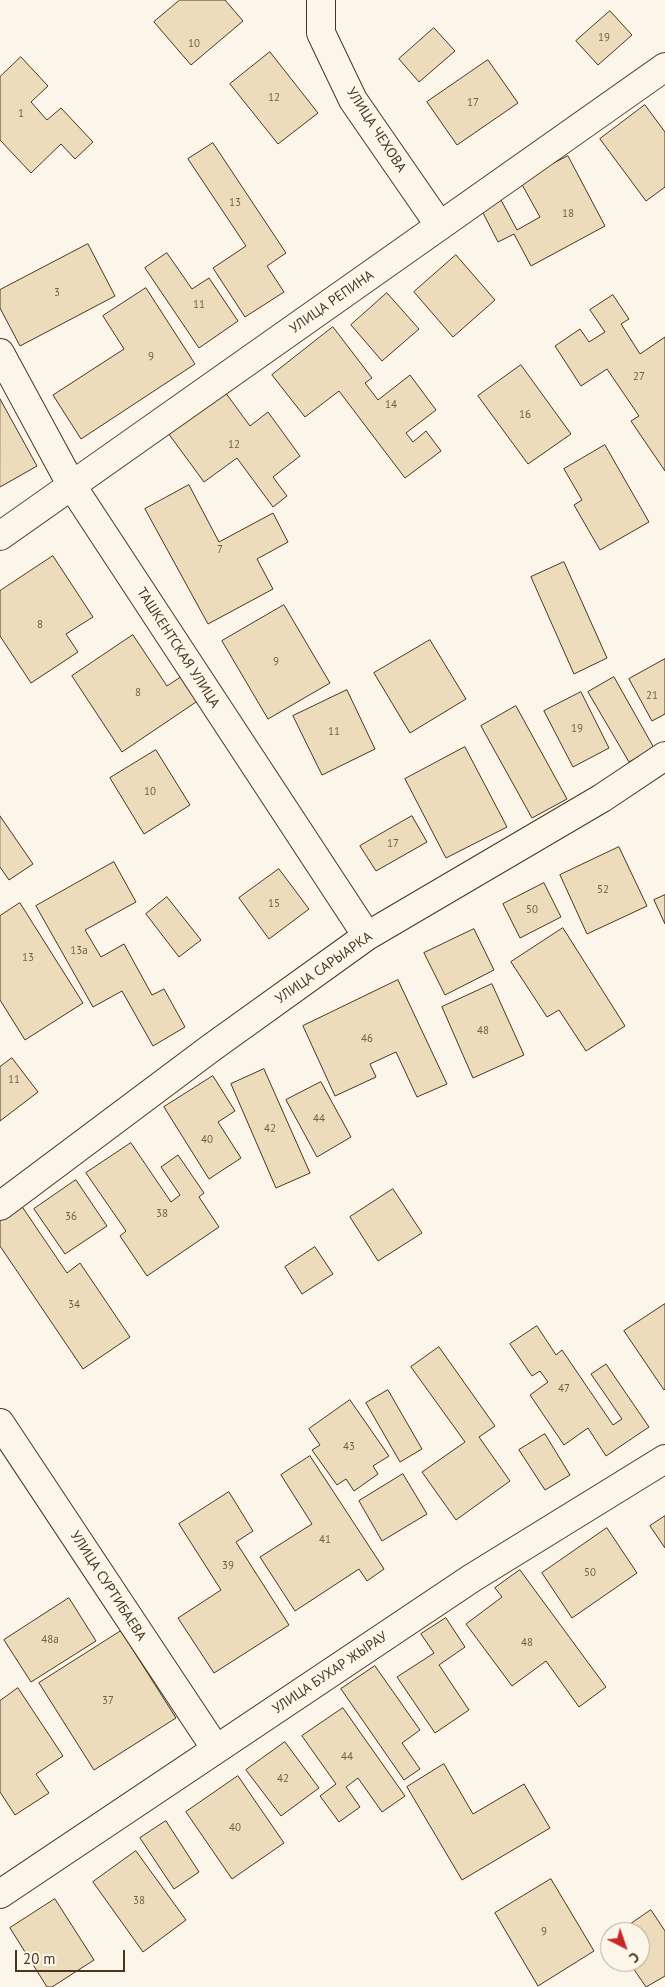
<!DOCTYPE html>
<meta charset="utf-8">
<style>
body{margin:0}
#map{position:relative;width:665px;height:1987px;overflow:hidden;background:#fbf6e9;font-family:"PT Sans",sans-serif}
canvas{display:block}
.north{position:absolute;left:600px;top:1922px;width:50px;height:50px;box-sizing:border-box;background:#fbf6e9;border:1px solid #b4a999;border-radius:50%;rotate:139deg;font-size:14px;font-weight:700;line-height:20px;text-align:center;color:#4a3520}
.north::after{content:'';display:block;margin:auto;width:18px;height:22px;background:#c62828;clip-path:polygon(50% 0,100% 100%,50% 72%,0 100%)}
.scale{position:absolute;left:15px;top:1950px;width:110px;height:22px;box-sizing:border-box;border:2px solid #4a3520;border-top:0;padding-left:6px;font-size:15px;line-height:18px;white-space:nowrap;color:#4a3520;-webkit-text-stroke:4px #fbf6e9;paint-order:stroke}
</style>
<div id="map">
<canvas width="665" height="1987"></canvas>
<div class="north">С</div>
<div class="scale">20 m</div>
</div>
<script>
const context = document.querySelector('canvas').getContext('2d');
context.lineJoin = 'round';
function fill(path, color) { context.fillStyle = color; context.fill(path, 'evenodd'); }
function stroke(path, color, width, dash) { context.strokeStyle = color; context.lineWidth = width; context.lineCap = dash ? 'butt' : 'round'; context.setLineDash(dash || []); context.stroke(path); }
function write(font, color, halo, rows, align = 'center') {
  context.font = font + ' "PT Sans",sans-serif'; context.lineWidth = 4; context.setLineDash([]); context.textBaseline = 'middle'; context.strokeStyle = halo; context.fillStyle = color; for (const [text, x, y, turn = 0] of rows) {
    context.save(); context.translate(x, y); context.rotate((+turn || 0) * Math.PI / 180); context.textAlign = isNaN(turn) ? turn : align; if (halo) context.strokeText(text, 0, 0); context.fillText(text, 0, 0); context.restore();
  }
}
const building = new Path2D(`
 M 180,0 L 225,0 L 243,21 L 191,65 L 154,22 Z
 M 610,11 L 632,35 L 598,65 L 576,41 Z
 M 434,28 L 455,51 L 419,82 L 399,59 Z
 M 270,52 L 318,113 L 278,144 L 230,84 Z
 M 21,57 L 48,86 L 31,102 L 47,120 L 61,108 L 93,142 L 75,159 L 61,144 L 31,173 L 0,140 L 0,77 Z
 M 488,60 L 518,103 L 457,145 L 427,102 Z
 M 645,105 L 665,132 L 665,187 L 646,201 L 600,139 Z
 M 213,143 L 286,253 L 267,266 L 284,292 L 245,317 L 213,268 L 246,246 L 188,159 Z
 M 568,156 L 605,226 L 531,266 L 514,234 L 498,242 L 482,211 L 501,200 L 517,230 L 540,217 L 520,181 Z
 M 88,244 L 115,296 L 20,346 L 0,308 L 0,290 Z
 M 167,253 L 192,289 L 209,278 L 238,321 L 199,348 L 145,268 Z
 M 456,255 L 495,300 L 453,337 L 414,292 Z
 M 146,288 L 195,364 L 81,439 L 53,395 L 124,349 L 103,316 Z
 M 387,293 L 419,329 L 382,361 L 351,325 Z
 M 613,295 L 629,319 L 621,324 L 640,354 L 665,337 L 665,471 L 631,421 L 639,416 L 607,369 L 581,386 L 555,346 L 580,329 L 589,342 L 605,332 L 590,310 Z
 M 333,327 L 372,378 L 365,383 L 378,400 L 410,375 L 436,410 L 406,433 L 413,442 L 426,431 L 441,451 L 405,478 L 339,391 L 305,417 L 272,375 Z
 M 521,365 L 571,434 L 528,464 L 478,396 Z
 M 225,392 L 250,426 L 268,412 L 300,456 L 273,477 L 287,496 L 273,507 L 237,458 L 204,482 L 168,433 Z
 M 0,399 L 37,466 L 0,487 Z
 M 605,445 L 649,522 L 600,550 L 574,505 L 582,500 L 564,469 Z
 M 189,485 L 219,542 L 273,513 L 288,542 L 257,559 L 273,589 L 208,624 L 145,509 Z
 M 53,556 L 93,617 L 66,634 L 78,652 L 31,683 L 0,636 L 0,591 Z
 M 564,562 L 607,658 L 574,674 L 531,577 Z
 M 284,605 L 330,683 L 268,719 L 222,641 Z
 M 133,635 L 167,686 L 182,676 L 199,700 L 122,752 L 72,676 Z
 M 430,640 L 466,699 L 410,733 L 374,673 Z
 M 665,659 L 665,714 L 652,721 L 629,679 Z
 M 614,677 L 654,748 L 629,762 L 588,692 Z
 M 347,690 L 375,749 L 322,775 L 293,716 Z
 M 581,692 L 609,748 L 573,767 L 544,711 Z
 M 516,706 L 567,799 L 532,818 L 481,726 Z
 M 465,747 L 507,827 L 446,858 L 405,779 Z
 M 156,750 L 190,805 L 144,834 L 110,778 Z
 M 0,816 L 33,864 L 9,880 L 0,867 Z
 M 412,816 L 427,842 L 376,871 L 360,846 Z
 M 619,847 L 647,906 L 587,934 L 560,875 Z
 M 114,862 L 136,902 L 85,930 L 101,957 L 124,944 L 152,995 L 164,989 L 185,1027 L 153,1046 L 122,991 L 93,1007 L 36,906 Z
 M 279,869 L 309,909 L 269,939 L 239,898 Z
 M 544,883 L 561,917 L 520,938 L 503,904 Z
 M 665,895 L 665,924 L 654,900 Z
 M 167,897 L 201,940 L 179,957 L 146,914 Z
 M 20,903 L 83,1003 L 25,1040 L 0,1000 L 0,916 Z
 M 563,928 L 625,1026 L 586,1051 L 559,1010 L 547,1017 L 511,962 Z
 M 474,929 L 494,970 L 445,995 L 424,953 Z
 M 398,980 L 447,1084 L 417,1097 L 396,1052 L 370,1064 L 376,1077 L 335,1096 L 303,1026 Z
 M 492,984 L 524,1055 L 473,1078 L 442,1007 Z
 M 12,1058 L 38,1092 L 0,1121 L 0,1067 Z
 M 264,1069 L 310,1173 L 276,1188 L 231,1084 Z
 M 213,1076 L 235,1111 L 218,1122 L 241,1158 L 209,1179 L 164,1107 Z
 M 321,1082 L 351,1137 L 317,1157 L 286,1100 Z
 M 131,1143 L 171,1202 L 180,1195 L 161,1167 L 178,1155 L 204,1193 L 199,1197 L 219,1227 L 147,1276 L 120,1236 L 126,1231 L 86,1173 Z
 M 76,1180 L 107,1226 L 65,1254 L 34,1209 Z
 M 393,1189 L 422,1233 L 378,1261 L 350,1217 Z
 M 21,1205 L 67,1273 L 80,1263 L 130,1337 L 83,1369 L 0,1246 L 0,1219 Z
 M 315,1247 L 333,1274 L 302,1294 L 285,1267 Z
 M 665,1304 L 665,1389 L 664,1390 L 624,1331 Z
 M 537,1326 L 556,1355 L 562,1350 L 613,1425 L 622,1419 L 591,1374 L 606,1364 L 649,1427 L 606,1456 L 588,1428 L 564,1445 L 530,1395 L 548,1382 L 540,1371 L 532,1376 L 510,1344 Z
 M 439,1347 L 495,1426 L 479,1437 L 510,1481 L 456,1520 L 422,1472 L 465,1442 L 411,1367 Z
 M 388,1390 L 422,1449 L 400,1462 L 366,1403 Z
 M 350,1400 L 389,1456 L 373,1466 L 378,1474 L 354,1491 L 346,1479 L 337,1485 L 312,1450 L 320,1445 L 309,1429 Z
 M 545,1434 L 570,1475 L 545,1490 L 519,1450 Z
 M 310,1456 L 384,1569 L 367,1581 L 359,1569 L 295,1611 L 260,1557 L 312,1524 L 281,1475 Z
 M 403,1474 L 427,1514 L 382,1541 L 359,1501 Z
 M 229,1492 L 253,1531 L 236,1542 L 289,1625 L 214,1673 L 178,1618 L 221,1590 L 179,1524 Z
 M 665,1516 L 665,1548 L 650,1526 Z
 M 607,1528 L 637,1573 L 572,1618 L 542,1573 Z
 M 520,1570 L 606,1687 L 579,1707 L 546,1661 L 512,1686 L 466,1624 L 502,1597 L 495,1588 Z
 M 69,1598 L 96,1641 L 31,1682 L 4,1640 Z
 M 446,1618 L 465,1647 L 439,1665 L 469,1710 L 435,1733 L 397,1677 L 434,1653 L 421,1634 Z
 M 121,1631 L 176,1718 L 94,1770 L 39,1683 Z
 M 375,1666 L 420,1730 L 402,1743 L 420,1769 L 404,1780 L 341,1689 Z
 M 18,1688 L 63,1756 L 36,1774 L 49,1793 L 15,1815 L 0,1792 L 0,1701 Z
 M 343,1708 L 405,1796 L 382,1812 L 358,1778 L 346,1787 L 360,1807 L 339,1822 L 320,1796 L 336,1784 L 302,1736 Z
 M 285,1742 L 319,1788 L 281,1816 L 246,1770 Z
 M 444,1764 L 473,1814 L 524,1784 L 550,1828 L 462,1880 L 407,1787 Z
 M 238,1776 L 284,1843 L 232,1879 L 186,1812 Z
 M 166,1821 L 199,1872 L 174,1889 L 140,1838 Z
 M 136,1851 L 186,1920 L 143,1952 L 93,1882 Z
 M 551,1879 L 594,1951 L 538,1986 L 495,1913 Z
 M 55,1899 L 94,1960 L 52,1987 L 47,1987 L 10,1928 Z
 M 651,1910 L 665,1931 L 665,1976 L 646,1987 L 629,1962 L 640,1962 L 640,1932 L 619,1932 Z`);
fill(building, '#ecdcbc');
stroke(building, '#4a3520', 1);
const street = new Path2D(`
 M 321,0 L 321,33 L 353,100 L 440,226
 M 0,353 L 72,486 L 367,936
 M 0,536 L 665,67
 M 0,1206 L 211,1048 L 367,936 L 602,798 L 665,756
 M 0,1423 L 216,1749
 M 0,1894 L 472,1578 L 665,1459`);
stroke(street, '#4a3520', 30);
stroke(street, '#fbf6e9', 28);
write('11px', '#725f47', null, [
 ["19",604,38],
 ["10",194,44],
 ["12",274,98],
 ["17",473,103],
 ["1",21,114],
 ["13",235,203],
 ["18",568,214],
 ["3",57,293],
 ["11",199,305],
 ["9",151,357],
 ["27",639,377],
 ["14",391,405],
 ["16",525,415],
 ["12",234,445],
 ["7",220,550],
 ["8",40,625],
 ["9",276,662],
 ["8",138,693],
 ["21",652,696],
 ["19",577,729],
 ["11",334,732],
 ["10",150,792],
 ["17",393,844],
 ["52",603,890],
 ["15",274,904],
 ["50",532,910],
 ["13а",79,951],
 ["13",28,958],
 ["48",483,1031],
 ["46",367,1039],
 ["11",14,1080],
 ["44",319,1119],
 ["42",270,1129],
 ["40",207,1140],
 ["38",162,1214],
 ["36",71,1217],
 ["34",74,1305],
 ["47",564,1389],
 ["43",349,1447],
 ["41",325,1540],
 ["39",228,1566],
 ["50",590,1573],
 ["48а",50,1640],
 ["48",527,1643],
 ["37",108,1701],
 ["44",347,1757],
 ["42",283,1779],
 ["40",235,1828],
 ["38",139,1901],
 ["9",544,1932]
]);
write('14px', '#4a3520', '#fbf6e9', [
 ["УЛИЦА ЧЕХОВА",376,130,57],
 ["УЛИЦА РЕПИНА",332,302,-35],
 ["ТАШКЕНТСКАЯ УЛИЦА",178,648,57],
 ["УЛИЦА САРЫАРКА",324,968,-35],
 ["УЛИЦА СУРТИБАЕВА",108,1586,57],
 ["УЛИЦА БУХАР ЖЫРАУ",330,1673,-34]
]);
</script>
